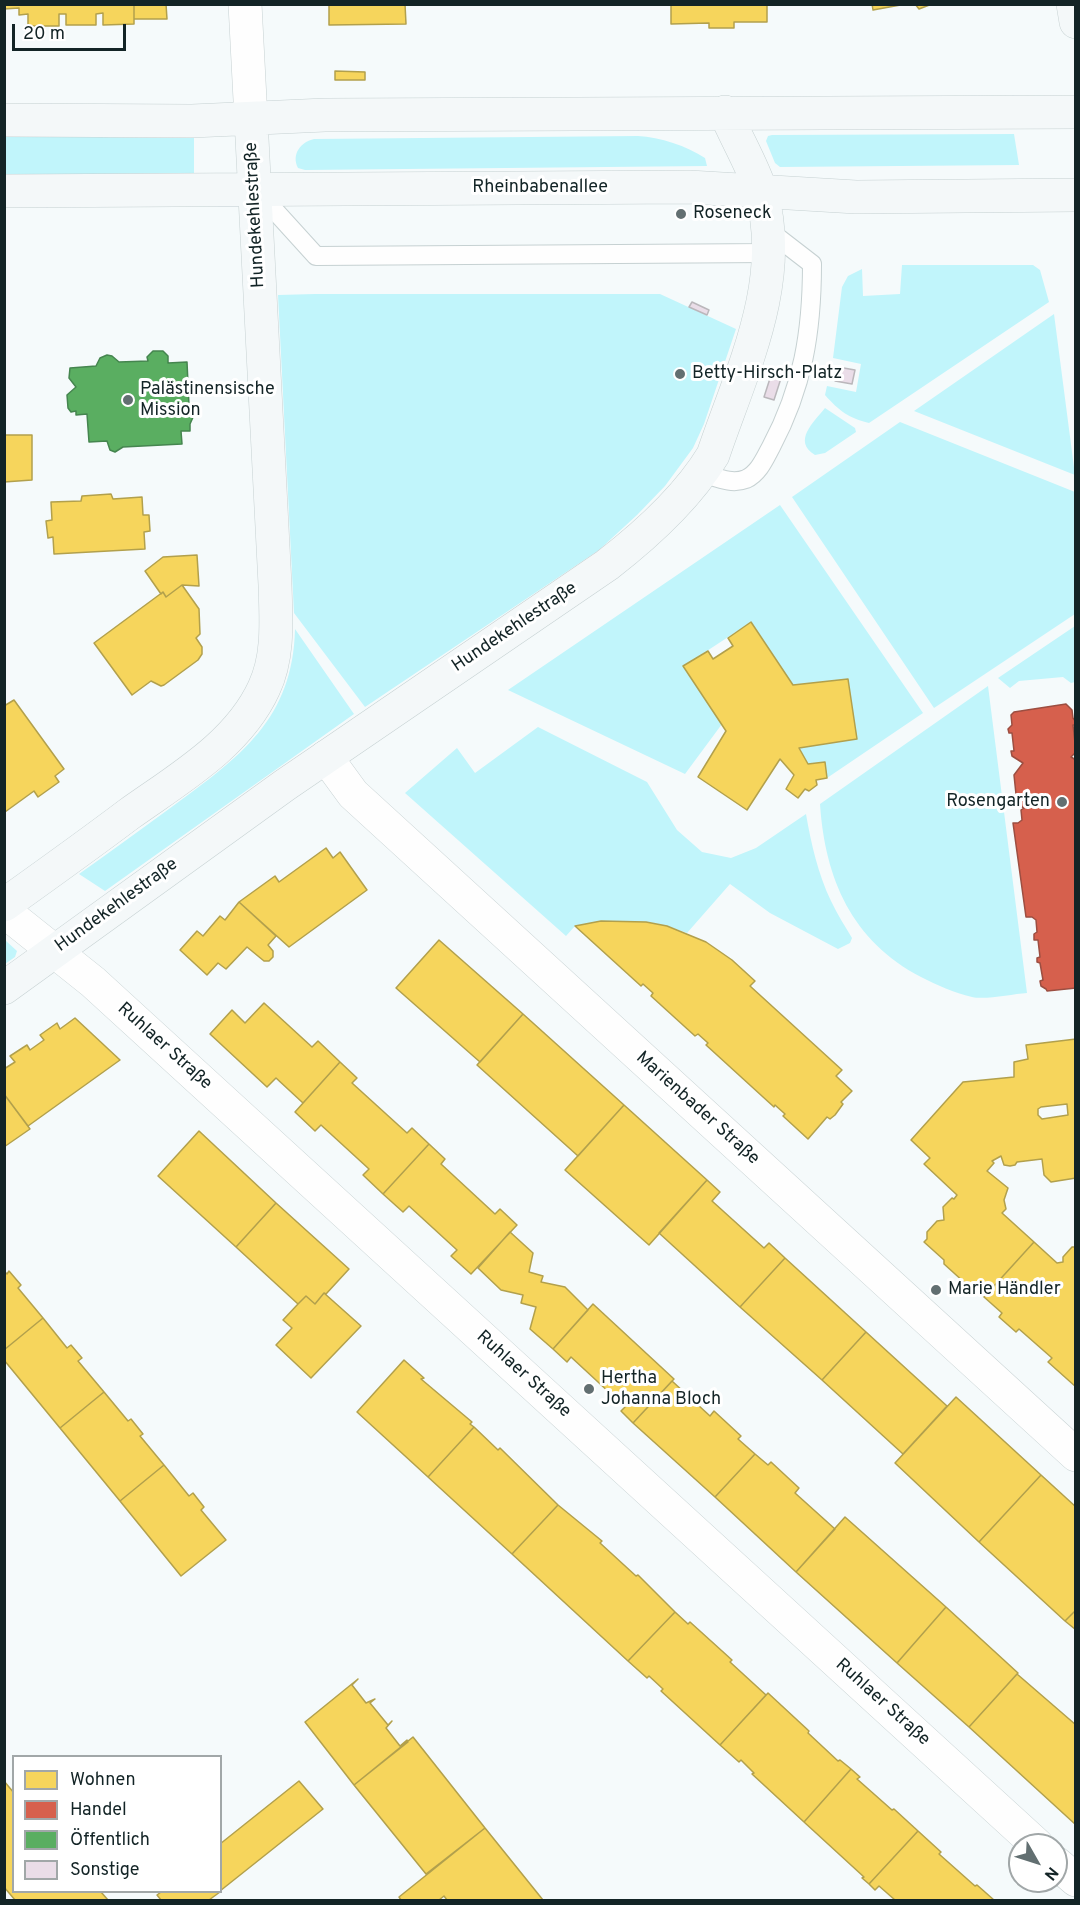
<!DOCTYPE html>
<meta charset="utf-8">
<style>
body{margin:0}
#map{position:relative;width:1080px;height:1905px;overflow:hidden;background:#f5fafb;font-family:Overpass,sans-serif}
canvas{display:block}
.frame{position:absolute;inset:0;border:6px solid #132426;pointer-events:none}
.legend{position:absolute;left:12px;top:1755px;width:210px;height:138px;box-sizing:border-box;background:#fff;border:2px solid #a1a7a8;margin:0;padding:8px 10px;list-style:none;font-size:18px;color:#132426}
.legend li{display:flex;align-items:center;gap:12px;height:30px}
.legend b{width:30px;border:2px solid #a1a7a8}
.north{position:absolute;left:1008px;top:1833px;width:60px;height:60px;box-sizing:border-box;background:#fff;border:2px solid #a1a7a8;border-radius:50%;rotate:129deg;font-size:16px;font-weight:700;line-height:24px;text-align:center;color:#132426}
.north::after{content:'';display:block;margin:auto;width:21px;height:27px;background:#626f71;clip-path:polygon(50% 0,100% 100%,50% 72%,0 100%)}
.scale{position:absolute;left:12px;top:24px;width:114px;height:27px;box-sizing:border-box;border:3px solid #132426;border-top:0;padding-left:8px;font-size:18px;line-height:21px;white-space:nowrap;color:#132426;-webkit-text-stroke:4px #fff;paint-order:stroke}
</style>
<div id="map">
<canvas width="1080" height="1905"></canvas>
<div class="frame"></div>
<ul class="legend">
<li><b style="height:16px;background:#f6d55c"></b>Wohnen</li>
<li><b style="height:16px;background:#d6604d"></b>Handel</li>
<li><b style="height:16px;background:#5aae61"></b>Öffentlich</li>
<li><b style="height:16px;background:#eadde8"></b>Sonstige</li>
</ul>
<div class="north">N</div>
<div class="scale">20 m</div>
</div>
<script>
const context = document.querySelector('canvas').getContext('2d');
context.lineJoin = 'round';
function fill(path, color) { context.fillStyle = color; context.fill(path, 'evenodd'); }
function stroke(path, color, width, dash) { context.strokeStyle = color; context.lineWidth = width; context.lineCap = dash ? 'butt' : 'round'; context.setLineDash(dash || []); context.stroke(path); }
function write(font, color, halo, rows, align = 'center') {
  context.font = font + ' Overpass,sans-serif'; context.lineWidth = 6; context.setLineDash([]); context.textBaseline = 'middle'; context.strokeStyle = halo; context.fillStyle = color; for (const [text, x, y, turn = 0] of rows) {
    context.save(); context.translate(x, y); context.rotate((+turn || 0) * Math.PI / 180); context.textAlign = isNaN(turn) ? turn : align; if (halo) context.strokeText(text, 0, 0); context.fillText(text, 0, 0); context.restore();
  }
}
fill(new Path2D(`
 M 1014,134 L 1019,165 L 780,167 L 775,163 L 766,141 L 768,136 L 772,135 Z
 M 5,136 L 194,138 L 194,175 L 5,177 Z
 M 638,136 C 660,137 687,146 705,158 L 707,166 L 305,170 L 298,168 C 291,154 301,142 314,139 Z
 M 902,265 L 1033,265 L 1040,270 L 1049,302 L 869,423 C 849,418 839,411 825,395 L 827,386 L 856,392 L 861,364 L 833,358 L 842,287 L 848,276 L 862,269 L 863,296 L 900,294 Z
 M 315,294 L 660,294 L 736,329 L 704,424 L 693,448 L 665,486 L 637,515 L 599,550 L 365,707 L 294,613 L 278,295 Z
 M 1054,314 L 1075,475 L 914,411 Z
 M 825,408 L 855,428 L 856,432 L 825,453 L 815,455 C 792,441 814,422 825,408 Z
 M 900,422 L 1075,492 L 1075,614 L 934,708 L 792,497 Z
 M 780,505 L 923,713 L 827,778 L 825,762 L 808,764 L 799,748 L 857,739 L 848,679 L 793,685 L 751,622 L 684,666 L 722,724 L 685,774 L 508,690 Z
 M 1075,626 L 1075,682 L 1071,683 L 1063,677 L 1019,681 L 1010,688 L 998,678 Z
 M 295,629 L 354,714 L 105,891 L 79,874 C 111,851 142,829 173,806 C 240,757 293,719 295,629 Z
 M 988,686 L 1027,993 C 1012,994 986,1000 972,997 C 954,993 937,985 921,977 C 852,941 825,879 820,804 Z
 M 538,727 L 647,782 L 677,830 L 702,852 L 731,858 L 756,848 L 806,814 C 811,843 818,874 831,901 C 837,914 845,926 852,938 L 850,943 L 838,949 L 770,913 L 730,884 L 687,933 L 667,926 L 626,921 L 601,921 L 575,926 L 566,936 L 405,793 L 457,748 L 475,773 Z
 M 5,940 L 17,951 L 15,957 L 5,964 Z`), '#c1f5fb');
const homes = new Path2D(`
 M 4,4 L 134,4 L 134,24 L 103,25 L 103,13 L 96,14 L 96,25 L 66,25 L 66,14 L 59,14 L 59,26 L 28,26 L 28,14 L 19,15 L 19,8 L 4,9 Z
 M 134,4 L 166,4 L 167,19 L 134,19 Z
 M 329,4 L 405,4 L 406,24 L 329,25 Z
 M 671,4 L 767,4 L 767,22 L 734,22 L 734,28 L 709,28 L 709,23 L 671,24 Z
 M 872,4 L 906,4 L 873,10 Z
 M 915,4 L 932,4 L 919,9 Z
 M 335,71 L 365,72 L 365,80 L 335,80 Z
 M 4,435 L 32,435 L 32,480 L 4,482 Z
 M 111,494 L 113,499 L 142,497 L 143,515 L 149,515 L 150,531 L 144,532 L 145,549 L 54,554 L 53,537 L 48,538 L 46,521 L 52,520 L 51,502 L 81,501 L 82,496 Z
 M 197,555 L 199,586 L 182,585 L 166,597 L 163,592 L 161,594 L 145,571 L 163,557 Z
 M 182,585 L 199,609 L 200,634 L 196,638 L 202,647 L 202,654 L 198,660 L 164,685 L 161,686 L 151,681 L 132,695 L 94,643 L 163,592 L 166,597 Z
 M 751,622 L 793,685 L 848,679 L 857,739 L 799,748 L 808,764 L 825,762 L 827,778 L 816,780 L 817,785 L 809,791 L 805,789 L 798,798 L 786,789 L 794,775 L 780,759 L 747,810 L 698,777 L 726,731 L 683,666 L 708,651 L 713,659 L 733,646 L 728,638 Z
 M 14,700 L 64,769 L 55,776 L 59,782 L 38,797 L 34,791 L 5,812 L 4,706 Z
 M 326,848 L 333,858 L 340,852 L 367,890 L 289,947 L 239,902 L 275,876 L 279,882 Z
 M 239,902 L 276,936 L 268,945 L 273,951 L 273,957 L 269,961 L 264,961 L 247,947 L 226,969 L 218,963 L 207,975 L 180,950 L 197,931 L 203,936 L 220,916 L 225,920 Z
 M 601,921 L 646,922 L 667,926 L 706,942 L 732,960 L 755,981 L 750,986 L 842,1070 L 836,1076 L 852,1091 L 841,1102 L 843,1104 L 835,1115 L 830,1119 L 827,1117 L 808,1139 L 783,1116 L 785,1114 L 775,1105 L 774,1107 L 706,1045 L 708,1043 L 698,1034 L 695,1036 L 651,996 L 653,993 L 643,984 L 641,986 L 575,926 Z
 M 439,940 L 523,1014 L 480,1062 L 396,988 Z
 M 264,1003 L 312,1047 L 318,1041 L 340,1062 L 303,1103 L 276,1078 L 267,1087 L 210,1034 L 232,1010 L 245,1023 Z
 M 523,1014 L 624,1105 L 578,1156 L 477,1065 Z
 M 75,1018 L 120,1060 L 28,1126 L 4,1094 L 4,1069 L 15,1062 L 10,1056 L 27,1045 L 30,1050 L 44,1040 L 40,1035 L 57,1023 L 60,1029 Z
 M 1076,1039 L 1076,1178 L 1051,1182 L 1044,1175 L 1042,1159 L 1017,1162 L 1015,1165 L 1010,1166 L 1004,1165 L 1001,1156 L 992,1161 L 994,1163 L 987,1171 L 1008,1188 L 1004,1200 L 1006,1209 L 1002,1213 L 1034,1242 L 984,1297 L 982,1295 L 986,1290 L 979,1285 L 975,1289 L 969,1283 L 965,1283 L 944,1264 L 944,1260 L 924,1242 L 927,1239 L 927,1232 L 937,1221 L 944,1220 L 943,1207 L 952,1198 L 954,1199 L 957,1195 L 924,1164 L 930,1158 L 911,1140 L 963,1082 L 1014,1077 L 1014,1062 L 1028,1059 L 1026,1045 ZM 1067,1104 L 1068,1115 L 1042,1119 L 1038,1115 L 1038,1109 L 1041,1107 Z
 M 340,1062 L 357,1078 L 352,1083 L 407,1133 L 412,1128 L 429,1144 L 383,1194 L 363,1175 L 369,1169 L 321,1125 L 315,1131 L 295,1112 Z
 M 4,1094 L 30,1129 L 4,1147 Z
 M 624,1105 L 707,1180 L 649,1245 L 565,1170 Z
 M 199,1131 L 276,1203 L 236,1247 L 158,1176 Z
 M 429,1144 L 445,1159 L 441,1164 L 495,1214 L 500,1209 L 517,1225 L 471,1274 L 451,1256 L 457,1250 L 409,1206 L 403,1212 L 383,1194 Z
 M 707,1180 L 720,1192 L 712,1201 L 764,1248 L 769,1243 L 785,1258 L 740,1307 L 659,1233 Z
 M 276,1203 L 349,1269 L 326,1294 L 324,1293 L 315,1304 L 306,1296 L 298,1304 L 236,1247 Z
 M 510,1232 L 533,1253 L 529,1272 L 543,1276 L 541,1282 L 565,1287 L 588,1310 L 553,1349 L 530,1329 L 536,1307 L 521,1303 L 523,1295 L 501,1290 L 478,1268 Z
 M 1034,1242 L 1057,1263 L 1063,1262 L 1063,1257 L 1072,1247 L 1075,1247 L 1076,1242 L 1076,1387 L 1048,1362 L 1052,1358 L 1019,1329 L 1016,1332 L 999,1317 L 1002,1313 L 984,1297 Z
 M 785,1258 L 866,1332 L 822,1380 L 740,1307 Z
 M 4,1271 L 7,1274 L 9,1271 L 21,1285 L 18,1288 L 43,1318 L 4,1350 Z
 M 324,1293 L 361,1326 L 311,1378 L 276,1345 L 292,1328 L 283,1320 L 298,1304 L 306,1296 L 315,1304 Z
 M 593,1304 L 674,1379 L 633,1423 L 621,1411 L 625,1407 L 571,1357 L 567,1362 L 553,1349 Z
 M 43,1318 L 67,1348 L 71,1345 L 82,1358 L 78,1361 L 104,1392 L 60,1428 L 4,1360 L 4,1350 Z
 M 866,1332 L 947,1406 L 903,1454 L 822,1380 Z
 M 404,1360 L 424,1378 L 421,1379 L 472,1422 L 470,1424 L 474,1427 L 428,1477 L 357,1412 Z
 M 672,1381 L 710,1416 L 714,1411 L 741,1436 L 738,1439 L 755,1454 L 715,1497 L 633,1423 Z
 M 104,1392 L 128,1421 L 131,1419 L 143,1434 L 140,1436 L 164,1465 L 120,1501 L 60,1428 Z
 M 956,1397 L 1041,1475 L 979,1542 L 895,1463 Z
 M 474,1427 L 498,1450 L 500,1448 L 558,1505 L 512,1554 L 428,1477 Z
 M 755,1454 L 768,1465 L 771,1462 L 799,1488 L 795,1493 L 835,1529 L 796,1572 L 715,1497 Z
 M 164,1465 L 189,1496 L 193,1493 L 204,1507 L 201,1510 L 226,1540 L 181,1576 L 120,1501 Z
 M 1041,1475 L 1076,1507 L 1076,1610 L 1065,1621 L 979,1542 Z
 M 558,1505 L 602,1541 L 600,1543 L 636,1576 L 638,1575 L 675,1612 L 628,1661 L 512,1554 Z
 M 845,1517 L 946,1607 L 897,1663 L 796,1572 Z
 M 946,1607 L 1018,1673 L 969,1727 L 897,1663 Z
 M 1076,1610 L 1076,1630 L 1065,1621 Z
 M 675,1612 L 688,1624 L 690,1622 L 732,1660 L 730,1662 L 766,1695 L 720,1745 L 661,1691 L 663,1689 L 649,1676 L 647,1678 L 628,1661 Z
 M 1017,1674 L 1076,1725 L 1076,1825 L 969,1727 Z
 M 358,1679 L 352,1685 L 366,1703 L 375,1699 L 370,1703 L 388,1725 L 392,1721 L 386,1728 L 400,1746 L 407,1740 L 408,1742 L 354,1785 L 305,1722 Z
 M 768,1693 L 809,1731 L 808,1733 L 838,1761 L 840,1760 L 851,1769 L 804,1822 L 752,1774 L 754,1773 L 741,1760 L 739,1762 L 720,1745 Z
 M 413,1737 L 485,1828 L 426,1874 L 354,1785 Z
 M 851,1769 L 860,1777 L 857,1779 L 892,1810 L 894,1809 L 918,1831 L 869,1884 L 862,1878 L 864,1877 L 804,1822 Z
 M 4,1781 L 14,1793 L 14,1892 L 101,1892 L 108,1900 L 15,1900 L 4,1887 Z
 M 299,1781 L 323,1809 L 220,1891 L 220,1844 Z
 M 485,1828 L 543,1900 L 447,1900 L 444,1896 L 439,1900 L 401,1900 L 399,1897 Z
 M 918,1831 L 941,1852 L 939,1854 L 975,1886 L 977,1885 L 994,1900 L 895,1900 L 879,1886 L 875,1890 L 869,1884 Z
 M 161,1892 L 220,1892 L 209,1900 L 161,1900 L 157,1895 Z`);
fill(homes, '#f6d55c');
stroke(homes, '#b2a04c', 1.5);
const shops = new Path2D(`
 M 1066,704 L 1072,710 L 1073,718 L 1076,722 L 1076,725 L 1073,725 L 1076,752 L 1071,757 L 1076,760 L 1076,988 L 1047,991 L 1046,989 L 1041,986 L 1040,981 L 1043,980 L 1040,963 L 1037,962 L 1037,958 L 1040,957 L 1038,940 L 1034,940 L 1034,934 L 1037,932 L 1036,920 L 1032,917 L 1026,917 L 1013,823 L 1018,823 L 1022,820 L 1021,810 L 1024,808 L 1017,804 L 1014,775 L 1023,763 L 1012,756 L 1011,751 L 1014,751 L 1012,733 L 1009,733 L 1008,729 L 1012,725 L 1011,715 L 1014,712 Z`);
fill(shops, '#d6604d');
stroke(shops, '#9c4e41', 1.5);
const public = new Path2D(`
 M 153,351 L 163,351 L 168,356 L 168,363 L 187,362 L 189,406 L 194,415 L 190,424 L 190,431 L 181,431 L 182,444 L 123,447 L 115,452 L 110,450 L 107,441 L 89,442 L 87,414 L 76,415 L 76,411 L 71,412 L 68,408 L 67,395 L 76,387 L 69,378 L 70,368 L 96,366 L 100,358 L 107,355 L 112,356 L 119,362 L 148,361 L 147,357 Z`);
fill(public, '#5aae61');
stroke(public, '#45854f', 1.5);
const building = new Path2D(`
 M 692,302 L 709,310 L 707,315 L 689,307 Z
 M 838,367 L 855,370 L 852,384 L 835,381 Z
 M 773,369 L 783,372 L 774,400 L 764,397 Z`);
fill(building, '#eadde8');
stroke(building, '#bab7bb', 1.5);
const lane = new Path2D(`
 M 257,191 L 316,256 L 769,253
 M 701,473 C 716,477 731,485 746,479 C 759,473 765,458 771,447 C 803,387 812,332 812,264 L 768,230`);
const street = new Path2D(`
 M 245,4 L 251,119
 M 326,757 L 353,794 L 1076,1455
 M 4,911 L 93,982 L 1037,1845
 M 1056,1863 L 1076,1880`);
const secondary = new Path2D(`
 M 1073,4 L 1076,22
 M 4,120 L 192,121 L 325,115 L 1076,112
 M 4,191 L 689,187 L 856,197 L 1076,195
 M 4,905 C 46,875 88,845 129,814 C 178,779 238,745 264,688 C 279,656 276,620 275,585 L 251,119
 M 4,988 L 285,785 L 607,565 C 647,534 687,498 713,455 C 741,372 787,281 761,192 C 754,168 735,136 725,112`);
stroke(lane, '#c6d1d2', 20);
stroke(street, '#c6d1d2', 34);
stroke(secondary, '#c6d1d2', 34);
stroke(lane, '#fefefe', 18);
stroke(street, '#fefefe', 33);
stroke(secondary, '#f4f8f9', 33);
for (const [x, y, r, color] of [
 [681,214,6,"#626f71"],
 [680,374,6,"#626f71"],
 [128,400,6,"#626f71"],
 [1062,802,6,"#626f71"],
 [936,1290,6,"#626f71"],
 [589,1389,6,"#626f71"]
]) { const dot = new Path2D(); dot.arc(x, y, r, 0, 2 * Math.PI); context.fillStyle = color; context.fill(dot); stroke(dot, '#fff', 2); }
write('18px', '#132426', '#fff', [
 ["Rheinbabenallee",540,188],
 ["Hundekehlestraße",256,215,-93],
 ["Hundekehlestraße",515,628,-34],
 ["Hundekehlestraße",117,906,-36],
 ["Ruhlaer Straße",164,1047,42],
 ["Marienbader Straße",697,1109,42],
 ["Ruhlaer Straße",523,1375,42],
 ["Ruhlaer Straße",882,1703,42]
]);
write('18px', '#132426', '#fff', [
 ["Roseneck",693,214],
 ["Betty-Hirsch-Platz",692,374],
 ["Palästinensische",140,390],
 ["Mission",140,411],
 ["Rosengarten",1050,802,"right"],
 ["Marie Händler",948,1290],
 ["Hertha",601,1379],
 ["Johanna Bloch",601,1400]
], 'left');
</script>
